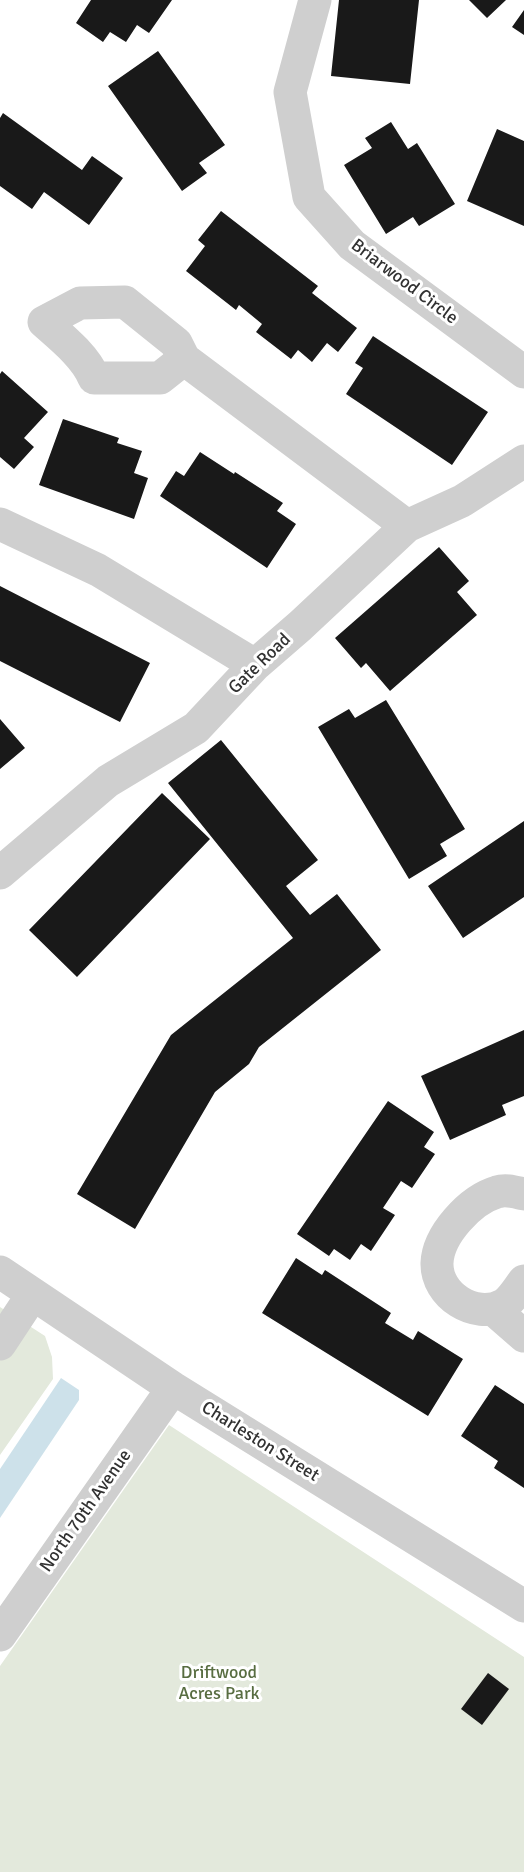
<!DOCTYPE html>
<style>
body{margin:0}
canvas{display:block;background:#fff}
</style>
<canvas width="524" height="1872"></canvas>
<script>
const context = document.querySelector('canvas').getContext('2d');
context.lineJoin = 'round';
function fill(path, color) { context.fillStyle = color; context.fill(path, 'evenodd'); }
function stroke(path, color, width, dash) { context.strokeStyle = color; context.lineWidth = width; context.lineCap = dash ? 'butt' : 'round'; context.setLineDash(dash || []); context.stroke(path); }
function write(font, color, halo, rows, align = 'center') {
  context.font = font + ' Signika,sans-serif'; context.lineWidth = 6; context.setLineDash([]); context.textBaseline = 'middle'; context.strokeStyle = halo; context.fillStyle = color; for (const [text, x, y, turn = 0] of rows) {
    context.save(); context.translate(x, y); context.rotate((+turn || 0) * Math.PI / 180); context.textAlign = isNaN(turn) ? turn : align; if (halo) context.strokeText(text, 0, 0); context.fillText(text, 0, 0); context.restore();
  }
}
fill(new Path2D(`
 M 0,1307 L 45,1336 L 52,1357 L 53,1379 L 0,1455 Z
 M 169,1425 L 524,1657 L 524,1872 L 0,1872 L 0,1666 Z`), '#e3e9dc');
fill(new Path2D(`
 M 61,1378 L 79,1390 L 79,1400 L 0,1518 L 0,1469 Z`), '#cde1ea');
fill(new Path2D(`
 M 91,0 L 172,0 L 149,33 L 137,25 L 126,42 L 110,32 L 103,42 L 76,23 Z
 M 339,0 L 419,0 L 410,84 L 331,76 Z
 M 469,0 L 506,0 L 487,18 Z
 M 524,10 L 524,35 L 512,27 Z
 M 158,51 L 225,145 L 199,163 L 207,173 L 182,191 L 108,86 Z
 M 3,113 L 82,170 L 92,156 L 123,178 L 89,225 L 44,192 L 32,209 L 0,186 L 0,118 Z
 M 391,122 L 408,149 L 417,143 L 455,204 L 419,226 L 413,217 L 386,234 L 344,165 L 372,148 L 365,138 Z
 M 497,129 L 524,141 L 524,226 L 467,201 Z
 M 221,211 L 318,286 L 312,293 L 357,328 L 338,352 L 327,343 L 312,362 L 298,350 L 291,359 L 256,332 L 262,324 L 239,305 L 236,310 L 186,271 L 205,246 L 198,240 Z
 M 373,336 L 488,412 L 452,465 L 346,394 L 363,368 L 355,363 Z
 M 2,371 L 48,412 L 24,438 L 34,447 L 14,469 L 0,457 L 0,374 Z
 M 63,419 L 119,438 L 117,443 L 142,451 L 134,473 L 148,478 L 134,519 L 39,485 Z
 M 200,452 L 234,474 L 235,472 L 283,503 L 277,511 L 296,524 L 267,568 L 160,496 L 176,471 L 184,476 Z
 M 439,547 L 469,581 L 457,592 L 477,615 L 390,691 L 366,663 L 361,668 L 335,638 Z
 M 0,586 L 150,663 L 120,722 L 0,661 Z
 M 386,700 L 465,829 L 440,844 L 447,856 L 409,879 L 318,727 L 349,709 L 355,718 Z
 M 0,719 L 25,748 L 0,769 Z
 M 221,740 L 318,860 L 286,886 L 310,915 L 337,894 L 381,950 L 259,1047 L 249,1064 L 215,1092 L 135,1229 L 77,1194 L 171,1035 L 293,938 L 168,783 Z
 M 162,793 L 210,839 L 77,977 L 29,930 Z
 M 524,821 L 524,897 L 463,938 L 428,886 Z
 M 524,1030 L 524,1096 L 502,1105 L 506,1115 L 450,1140 L 421,1076 Z
 M 388,1101 L 434,1132 L 424,1147 L 435,1154 L 412,1188 L 401,1181 L 383,1208 L 395,1215 L 371,1251 L 361,1244 L 350,1260 L 334,1249 L 329,1256 L 297,1234 Z
 M 296,1258 L 322,1275 L 325,1270 L 391,1313 L 385,1323 L 413,1340 L 418,1331 L 463,1359 L 428,1416 L 262,1313 Z
 M 495,1385 L 524,1404 L 524,1488 L 494,1468 L 498,1461 L 461,1436 Z
 M 488,1673 L 509,1689 L 482,1725 L 461,1709 Z`), '#191919');
stroke(new Path2D(`
 M 315,0 L 290,92 L 309,197 L 352,245 L 524,372
 M 184,359 L 160,378 L 94,378 C 86,357 61,337 44,322 L 80,303 L 125,302 L 176,343 L 184,359 L 407,526
 M 0,524 L 98,570 L 255,665
 M 0,873 L 108,781 L 196,728 L 255,665 L 300,626 L 407,526 L 462,501 L 524,461
 M 524,1194 C 515,1192 506,1189 497,1192 C 470,1200 438,1235 437,1263 C 436,1295 475,1320 503,1305 C 511,1301 518,1289 524,1281
 M 0,1272 L 173,1388 L 524,1606
 M 493,1309 L 524,1336
 M 0,1344 L 33,1294
 M 0,1635 L 173,1388`), '#cfcfcf', 33);
write('18px', '#323232', '#fff', [
 ["Briarwood Circle",404,282,37],
 ["Gate Road",260,664,-44],
 ["Charleston Street",260,1442,32],
 ["North 70th Avenue",86,1511,-55]
]);
write('18px', '#586d41', '#fff', [
 ["Driftwood",219,1673],
 ["Acres Park",219,1694]
]);
</script>
